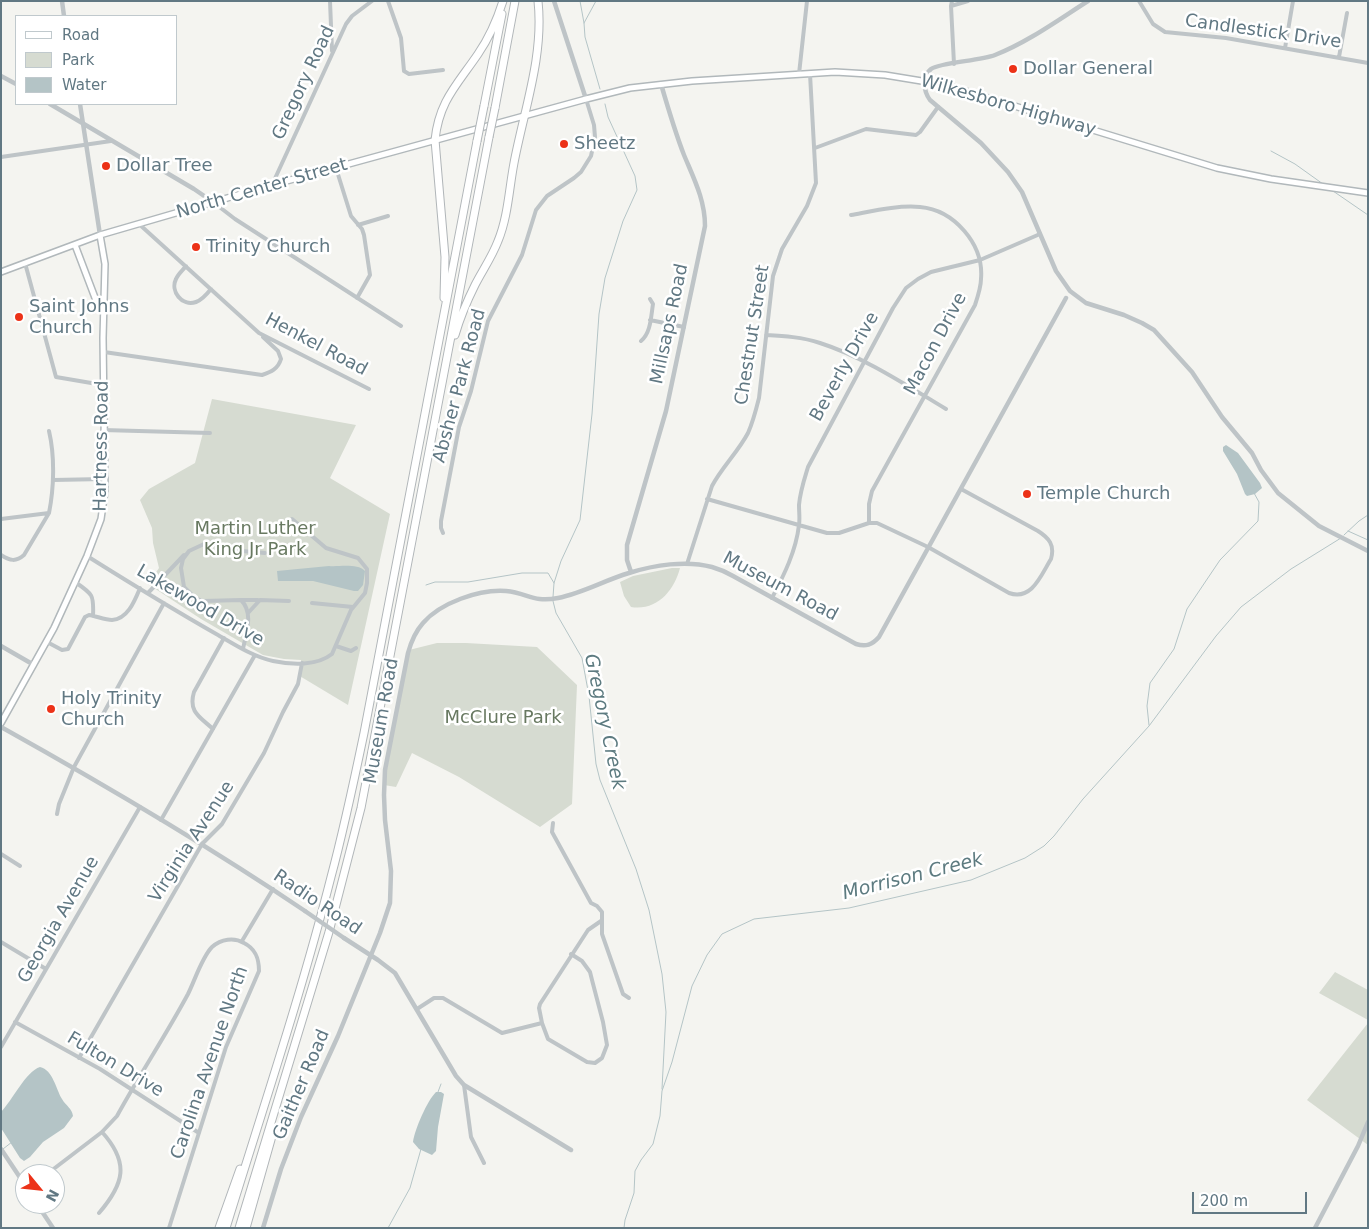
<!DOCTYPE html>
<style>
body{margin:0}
#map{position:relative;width:1369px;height:1229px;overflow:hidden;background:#f4f4f0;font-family:"DejaVu Sans",sans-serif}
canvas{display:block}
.frame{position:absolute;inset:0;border:2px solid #617883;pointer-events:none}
.legend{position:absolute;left:15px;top:15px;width:162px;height:90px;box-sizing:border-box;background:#fff;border:1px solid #c0c9cd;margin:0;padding:6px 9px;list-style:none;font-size:15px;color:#617883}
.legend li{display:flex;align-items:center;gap:10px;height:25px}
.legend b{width:25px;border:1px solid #c0c9cd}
.north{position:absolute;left:15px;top:1164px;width:50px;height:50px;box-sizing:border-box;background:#fff;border:1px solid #c0c9cd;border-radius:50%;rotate:118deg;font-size:14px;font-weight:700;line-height:20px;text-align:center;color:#617883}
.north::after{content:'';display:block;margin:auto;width:18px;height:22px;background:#ec3218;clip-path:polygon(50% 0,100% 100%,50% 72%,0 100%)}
.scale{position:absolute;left:1192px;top:1192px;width:115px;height:22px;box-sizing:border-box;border:2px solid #617883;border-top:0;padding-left:6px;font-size:15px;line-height:18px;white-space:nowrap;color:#617883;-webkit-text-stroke:4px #fff;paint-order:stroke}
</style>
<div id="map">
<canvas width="1369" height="1229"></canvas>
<div class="frame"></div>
<ul class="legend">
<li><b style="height:6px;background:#fff"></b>Road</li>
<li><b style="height:14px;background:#d6dbd1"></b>Park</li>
<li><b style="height:14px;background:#b4c4c6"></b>Water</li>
</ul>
<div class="north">N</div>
<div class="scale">200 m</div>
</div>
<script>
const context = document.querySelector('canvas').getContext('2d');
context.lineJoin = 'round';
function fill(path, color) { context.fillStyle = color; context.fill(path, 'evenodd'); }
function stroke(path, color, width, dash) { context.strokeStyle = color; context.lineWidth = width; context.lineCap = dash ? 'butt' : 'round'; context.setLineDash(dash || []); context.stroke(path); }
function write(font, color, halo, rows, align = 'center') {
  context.font = font + ' "DejaVu Sans",sans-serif'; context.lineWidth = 5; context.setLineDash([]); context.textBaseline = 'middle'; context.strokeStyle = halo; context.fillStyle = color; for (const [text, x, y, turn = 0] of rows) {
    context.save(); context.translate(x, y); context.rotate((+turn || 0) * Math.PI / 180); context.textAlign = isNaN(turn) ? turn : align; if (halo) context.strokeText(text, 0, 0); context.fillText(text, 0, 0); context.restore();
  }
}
fill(new Path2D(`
 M 212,399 L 356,425 L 330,478 L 390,514 L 348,705 L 298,675 L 301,667 L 301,660 L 284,659 L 263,655 L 201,619 L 148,584 L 159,568 L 153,543 L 152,528 L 140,500 L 149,489 L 195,463 Z
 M 672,568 L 680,568 C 674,591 657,611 631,607 L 624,596 L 620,582 L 633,576 Z
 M 437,643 L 466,643 L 537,647 L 577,685 L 572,804 L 540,827 L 459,777 L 412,753 L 396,787 L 384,785 L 409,650 Z
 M 1335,972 L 1368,990 L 1368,1020 L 1319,993 Z
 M 1368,1023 L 1368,1145 L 1307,1100 Z`), '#d6dbd1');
fill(new Path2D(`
 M 1226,445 L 1238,453 L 1260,483 L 1262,488 L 1255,494 L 1247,496 L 1245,494 L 1237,474 L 1223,451 L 1223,447 Z
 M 329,566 C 339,567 357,563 365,571 L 363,585 L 358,591 L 354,591 L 313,581 L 278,581 L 277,571 Z
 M 40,1067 C 53,1070 56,1089 62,1099 C 66,1106 72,1108 73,1116 L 64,1128 L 43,1142 L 30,1157 L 24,1161 L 20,1158 L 1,1128 L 1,1112 C 12,1101 26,1071 40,1067 Z
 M 436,1092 L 441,1092 L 444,1094 L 438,1127 L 436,1151 L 432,1155 L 419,1149 L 413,1142 C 415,1129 427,1101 436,1092 Z`), '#b4c4c6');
stroke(new Path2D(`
 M 580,1 L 584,23
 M 596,1 L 584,23 L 585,37 L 600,89
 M 1271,151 L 1295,164 L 1323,184
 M 1333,191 L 1368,215
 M 1348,531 L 1368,540
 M 1344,535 L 1359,521 L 1368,515
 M 426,585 L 435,582 L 468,582 L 522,573 L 548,573 L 554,583
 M 553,597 L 554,583 L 561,561 L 580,520 L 592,414 L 599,314 L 605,278 L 623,221 L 637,190 L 635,176 L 608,117 L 605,104
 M 553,601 L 556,613 L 582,658 L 589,696 L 596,764 L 600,780 L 636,869 L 649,910 L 662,974 L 666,1012 L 662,1089
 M 1149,725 L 1147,706 L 1150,683 L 1174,649 L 1187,609 L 1220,560 L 1258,521 L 1259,502 L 1254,493
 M 438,1092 L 441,1084
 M 3,1149 L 12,1142
 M 388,1228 L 410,1188 L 421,1149
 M 624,1228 L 625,1220 L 634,1193 L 635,1171 L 641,1160 L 653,1144 L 660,1116 L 662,1091 L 672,1062 L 692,986 L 707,955 L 722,934 L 754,919 L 849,908 L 971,880 L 1025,858 L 1044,846 L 1054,836 L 1083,799 L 1149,726 L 1216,636 L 1241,607 L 1291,569 L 1341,538`), '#b4c4c6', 1);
const secondary = new Path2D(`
 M 75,245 L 97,303 L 100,306 L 104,307
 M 1,272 L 100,235 L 272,185 L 586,99 L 630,88 L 692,81 L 835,72 L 885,75 L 946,85 L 1217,168 L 1271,179 L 1368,193
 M 1,723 L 54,628 L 87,556 L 101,519 L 105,491 L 103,338 L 105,264 L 100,235`);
const motorway = new Path2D(`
 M 484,106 L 502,14
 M 495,108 L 515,1
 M 444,298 L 445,257 L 435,140 C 439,101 457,85 478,54 C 489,38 497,20 503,1
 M 455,335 C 460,318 467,301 475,285 C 482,271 492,257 498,241 C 508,217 509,189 514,163 C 524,110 544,56 538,1
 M 219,1228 L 240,1169
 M 226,1228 C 262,1111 301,995 331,877 C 344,829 354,781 364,733 L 477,141
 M 239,1228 L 329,932 L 361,808 L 489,137
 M 246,1228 L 274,1129`);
stroke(secondary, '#b1b8bb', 8);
stroke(motorway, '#b1b6b9', 9);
stroke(new Path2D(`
 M 330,1 L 332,51
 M 388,1 L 401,38 L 404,71 L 409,74 L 443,70
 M 952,1 L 951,6 L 954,64
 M 1139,1 L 1153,24 L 1165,32 L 1226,38 L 1368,63
 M 951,6 L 968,1
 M 1285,48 L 1293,1
 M 1339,57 L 1347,13
 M 799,74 L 807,1
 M 815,148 L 866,129 L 916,135 L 920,132 L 938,107
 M 1,157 L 111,141
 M 336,168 L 351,216 L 362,229 L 364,235 L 370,275 L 357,298
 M 272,185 L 346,24 L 352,16 L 372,1
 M 213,202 L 235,219 L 401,326
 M 851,215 C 873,211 898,205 920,207 C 954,210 984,244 981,279 C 981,287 978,296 975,305 L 872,491 L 869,504 L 869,523
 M 139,224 L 259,333 L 369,389
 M 358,225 L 388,216
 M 25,263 L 56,377 L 103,385
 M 186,266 C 183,270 178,274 176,279 C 170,291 182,307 196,302 C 202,300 207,294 211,289
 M 650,320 L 684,327
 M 766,335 C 784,336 802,337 820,343 C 864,357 906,385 946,409
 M 641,341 C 651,333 651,316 653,304 L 650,299
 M 104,352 L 262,375 C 271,372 278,369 281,359 L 278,351 L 263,337
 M 103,430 L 210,433
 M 49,431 C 55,457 54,488 49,513
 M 53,480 L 104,479
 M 707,499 L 827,533 L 839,533 L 869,523 L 877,523 L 928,547 L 1009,593 C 1032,601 1041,575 1051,559 C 1055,545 1049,538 1038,531 L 961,489
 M 1,519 L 49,513 L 24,555 C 16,562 10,561 1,555
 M 443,533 L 441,528 L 441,521 L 459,427 L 471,391 L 488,321 L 522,255 L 536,210 L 547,196 L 574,178 L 581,172 L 591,156 L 595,137 L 594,125 L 586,99
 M 87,556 C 130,583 174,610 218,635 C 235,645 254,657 273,661 C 292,665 317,666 332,654 L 351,610 L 365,593 L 367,583 L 367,569 L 358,558 L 326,548 L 292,519
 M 687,564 L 712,486 C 722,467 738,452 748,433 C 753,422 756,410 759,398 L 773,276 L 782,249 L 807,206 L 816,183 L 810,74
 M 75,582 C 93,594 94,595 93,616
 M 148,593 L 184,555
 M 772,598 C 784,575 796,551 799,525 C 800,519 799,512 799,505 C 800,492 804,480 808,467 L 893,308 L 906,288 L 918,279 L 931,272 L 980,260 L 1040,234
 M 241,600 L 258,600
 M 312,603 L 353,607
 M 248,613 L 260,600 L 289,601
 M 47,642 L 62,650 L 68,649 L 85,617 L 89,615 C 96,616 105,620 112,620 C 128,619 135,600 140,588
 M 336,646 L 351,651 L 356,648
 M 243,649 C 246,633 254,613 241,600 L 203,601 L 195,598 L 184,587 L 181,568 L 183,559 L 189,551 L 204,544 L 213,544 L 242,551 L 265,553
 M 213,729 C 200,717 188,712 194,692 L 224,638
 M 57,814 L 59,804 L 74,767 L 164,603
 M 161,820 L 255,655
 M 553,823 L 552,832 L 591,903 L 597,906 L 602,912 L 602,934 L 623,994 L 629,998
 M 1,854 L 20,866
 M 242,941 L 273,889
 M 1,942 L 46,969
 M 571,954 L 582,961 L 590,972 L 592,980 L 603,1022 L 607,1045 L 602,1058 L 595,1063 L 587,1062 L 548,1039 L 542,1023 L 539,1008 L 540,1004 L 588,930 L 601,921
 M 417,1009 L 434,998 L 443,998 L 502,1033 L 542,1023
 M 15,1022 L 100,1069 L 199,1133
 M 1,1047 L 140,807
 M 79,1058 L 202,844 L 222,824 L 264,753 L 283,712 L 298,684 L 302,663
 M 464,1085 L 471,1137 L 484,1163
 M 47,1174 L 102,1132 L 117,1116 C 140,1074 166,1035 188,994 C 195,980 202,957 212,947 C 221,939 234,937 244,943 C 256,949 259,959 259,971 L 226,1047 L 169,1228
 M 99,1213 C 124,1184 130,1163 102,1132`), '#bec4c7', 4);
stroke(new Path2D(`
 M 62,1 L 64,16
 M 554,1 L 586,99
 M 1088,1 C 1058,20 1028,42 995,55 C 980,61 941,62 931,69 C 921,77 924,92 930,100 L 981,143 L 1008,172 L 1022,192 L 1056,271 L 1070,291 L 1086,303 L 1124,315 L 1142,323 L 1154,330 L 1192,372 L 1222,417 L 1252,453 L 1261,470 L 1278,493 L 1319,526 L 1368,551
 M 1,76 L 16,84
 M 50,104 L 194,189 L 213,202
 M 80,104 L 100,235
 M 631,572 L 627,560 L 627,545 L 666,411 L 705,226 C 705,200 694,179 684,155 C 675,132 668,108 661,84
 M 1,646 L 34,665
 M 1,727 C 105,785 207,845 305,911
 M 344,938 L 378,960 L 395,973 L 456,1076 L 464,1085 L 571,1150
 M 1,1149 L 25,1185
 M 37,1204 L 53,1228
 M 263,1228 L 281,1169 L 301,1117 L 338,1036 L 380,933 L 390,903 L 391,871 L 385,820 L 384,795 L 385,770 L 408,653 C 411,642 415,632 423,623 C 440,603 479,589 506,591 C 528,593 533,603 558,598 C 583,593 605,580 629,573 C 654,565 686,560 712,567 C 719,569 726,572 733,576 L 856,644 C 866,647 872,645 879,637 L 1066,298
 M 1315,1228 L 1358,1146 L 1368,1122`), '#bec4c7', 4.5);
stroke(secondary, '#fff', 5);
stroke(motorway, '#fff', 7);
const motorwayBridge = new Path2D(`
 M 489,137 L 495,108
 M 477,141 L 484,106`);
stroke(motorwayBridge, '#b1b6b9', 9, []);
stroke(new Path2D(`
 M 305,911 L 344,938`), '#bec4c7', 4.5);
stroke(motorwayBridge, '#fff', 7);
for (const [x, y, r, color] of [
 [1013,69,5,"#ec3218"],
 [564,144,5,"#ec3218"],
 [106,166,5,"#ec3218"],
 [196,247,5,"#ec3218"],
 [19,317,5,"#ec3218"],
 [1027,494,5,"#ec3218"],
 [51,709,5,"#ec3218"]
]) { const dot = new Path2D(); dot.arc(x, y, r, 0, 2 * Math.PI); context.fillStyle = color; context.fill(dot); stroke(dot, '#fff', 2); }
write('18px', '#617883', '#fff', [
 ["Candlestick Drive",1263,32,8],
 ["Gregory Road",304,83,-65],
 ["Wilkesboro Highway",1008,106,16],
 ["North Center Street",262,189,-16],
 ["Millsaps Road",670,324,-78],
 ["Chestnut Street",753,335,-81],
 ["Macon Drive",936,344,-62],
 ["Henkel Road",316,345,28],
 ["Beverly Drive",845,367,-61],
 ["Absher Park Road",460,386,-75],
 ["Hartness Road",102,446,-89],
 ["Museum Road",780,587,28],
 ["Lakewood Drive",200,606,30],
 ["Museum Road",382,721,-80],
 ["Virginia Avenue",192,842,-57],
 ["Radio Road",317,903,34],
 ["Georgia Avenue",59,920,-60],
 ["Carolina Avenue North",210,1063,-71],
 ["Fulton Drive",115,1065,31],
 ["Gaither Road",302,1085,-67]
]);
write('18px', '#617883', '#fff', [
 ["Dollar General",1023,69],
 ["Sheetz",574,144],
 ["Dollar Tree",116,166],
 ["Trinity Church",206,247],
 ["Saint Johns",29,307],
 ["Church",29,328],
 ["Temple Church",1037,494],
 ["Holy Trinity",61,699],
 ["Church",61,720]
], 'left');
write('18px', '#687961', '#fff', [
 ["Martin Luther",255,529],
 ["King Jr Park",255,550],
 ["McClure Park",503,718]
]);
write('italic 19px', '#5d7b80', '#fff', [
 ["Gregory Creek",604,722,78],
 ["Morrison Creek",913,877,-14]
]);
</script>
